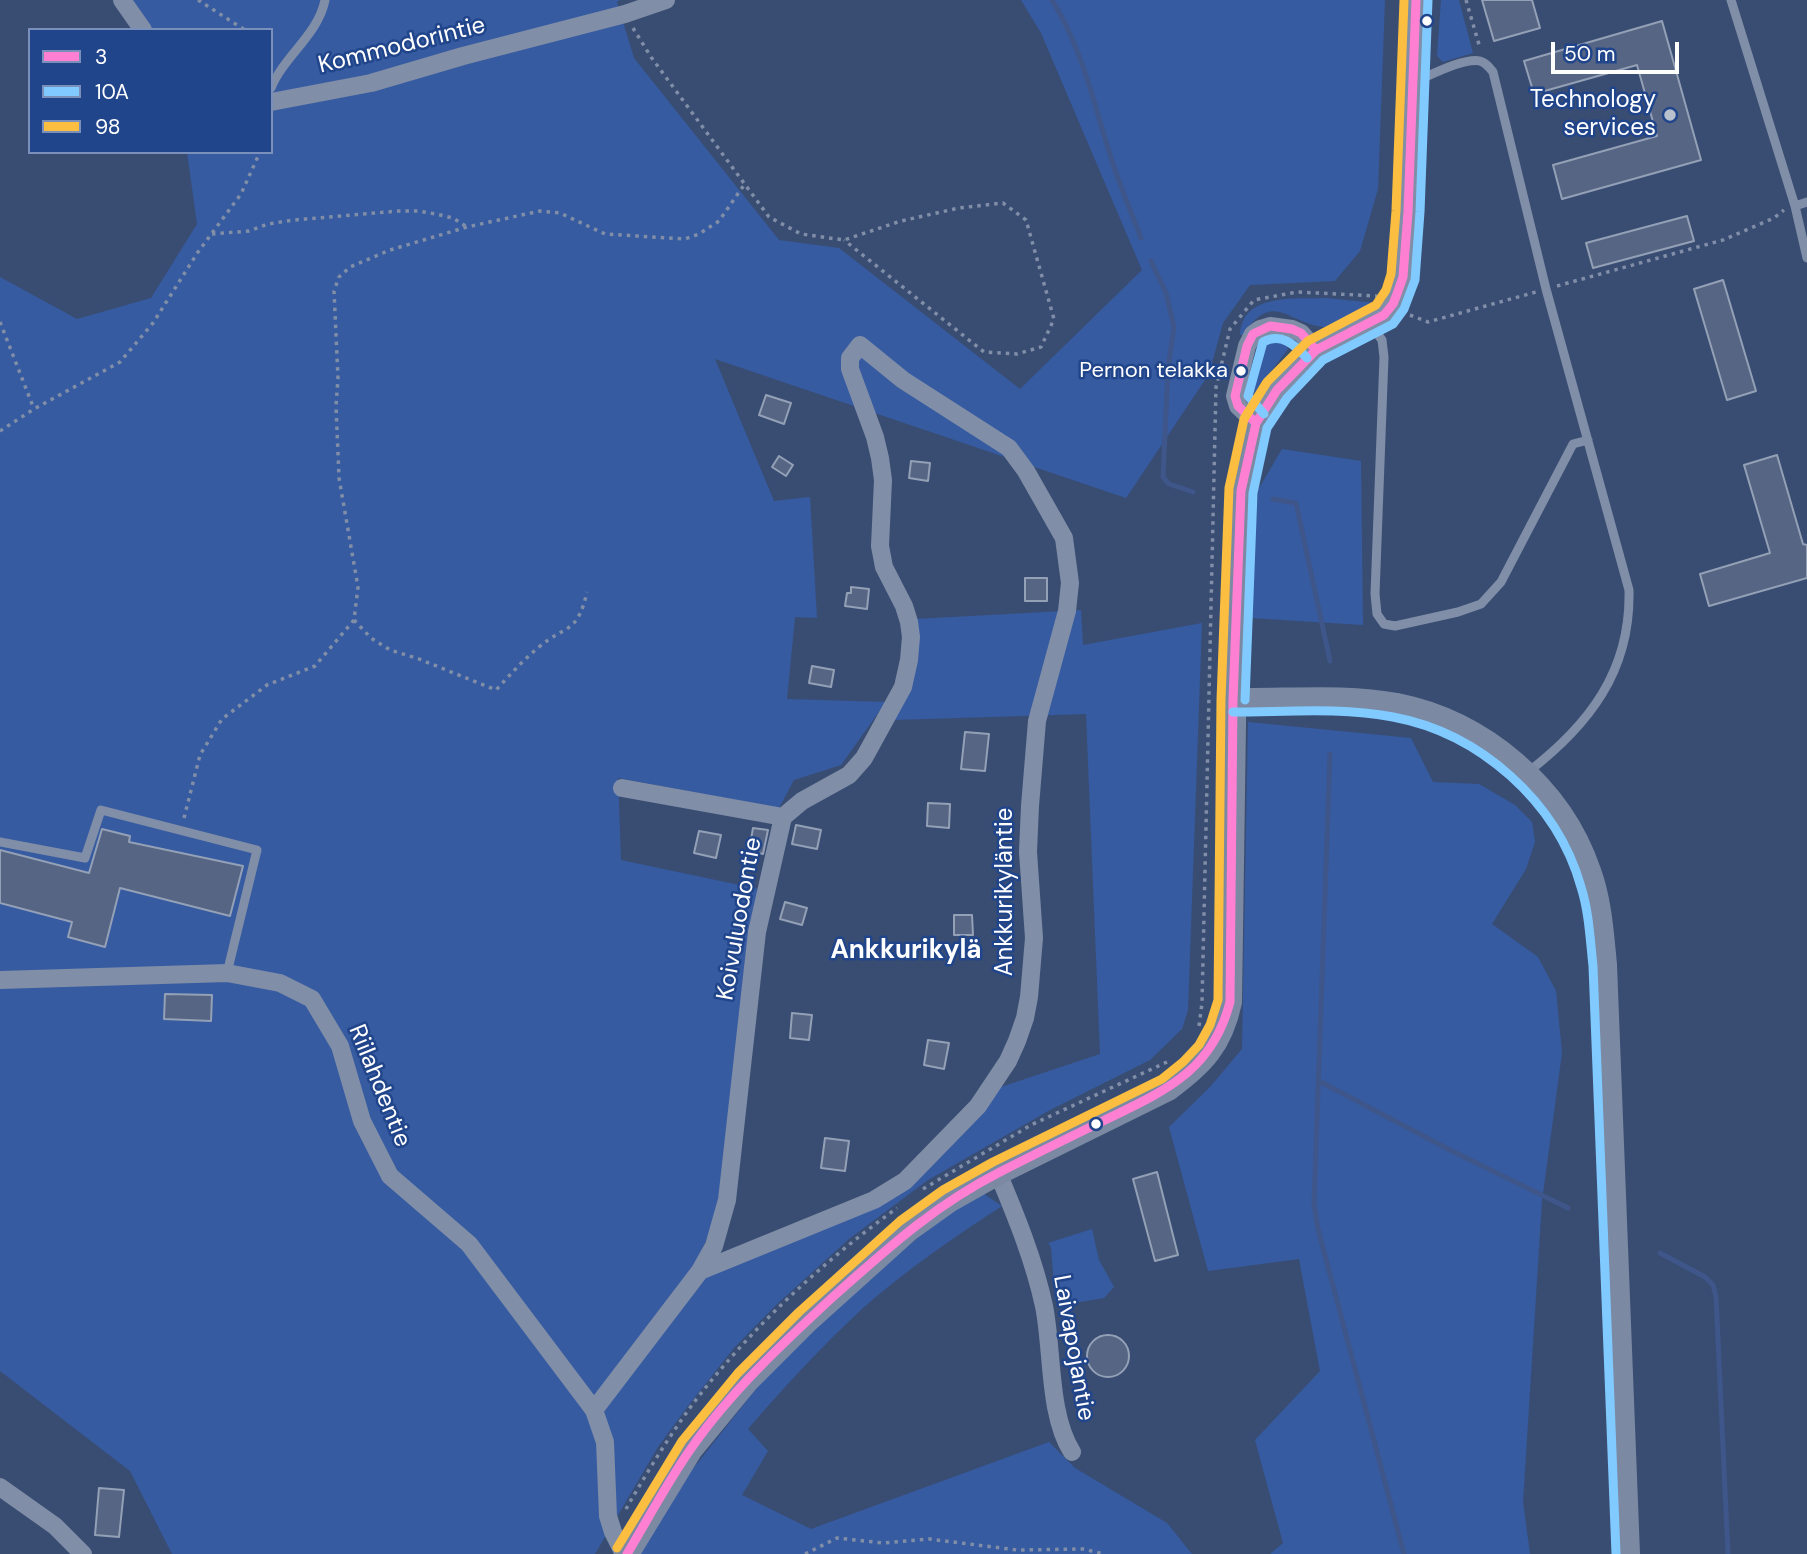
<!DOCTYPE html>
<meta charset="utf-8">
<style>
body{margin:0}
#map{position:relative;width:1807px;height:1554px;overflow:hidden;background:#394d73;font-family:"DM Sans",sans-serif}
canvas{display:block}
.legend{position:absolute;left:28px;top:28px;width:245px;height:126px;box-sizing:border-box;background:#21458b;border:2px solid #7a8fb9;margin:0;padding:9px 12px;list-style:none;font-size:21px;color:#fff}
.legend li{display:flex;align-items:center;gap:14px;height:35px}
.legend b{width:35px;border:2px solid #7a8fb9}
.scale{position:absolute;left:1551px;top:42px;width:128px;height:32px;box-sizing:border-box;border:4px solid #fff;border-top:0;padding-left:9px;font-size:21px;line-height:24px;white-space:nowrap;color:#fff;-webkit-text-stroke:5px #21458b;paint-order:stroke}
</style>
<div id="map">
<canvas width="1807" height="1554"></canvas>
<ul class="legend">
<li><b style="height:9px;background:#ff80d2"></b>3</li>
<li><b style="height:9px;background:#80caff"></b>10A</li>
<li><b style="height:9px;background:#fbbe40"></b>98</li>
</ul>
<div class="scale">50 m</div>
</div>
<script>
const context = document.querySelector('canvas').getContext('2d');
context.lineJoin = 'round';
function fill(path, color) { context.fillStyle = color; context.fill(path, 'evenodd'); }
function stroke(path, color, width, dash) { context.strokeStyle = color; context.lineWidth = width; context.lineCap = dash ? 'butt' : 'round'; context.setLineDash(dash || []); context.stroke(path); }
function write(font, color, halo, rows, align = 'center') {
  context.font = font + ' "DM Sans",sans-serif'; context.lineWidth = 5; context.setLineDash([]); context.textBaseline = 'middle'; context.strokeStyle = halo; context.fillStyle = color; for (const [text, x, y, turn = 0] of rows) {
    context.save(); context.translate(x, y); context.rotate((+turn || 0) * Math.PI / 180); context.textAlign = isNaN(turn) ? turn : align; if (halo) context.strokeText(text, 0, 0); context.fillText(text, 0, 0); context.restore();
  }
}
fill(new Path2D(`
 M 132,0 L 620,0 L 617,2 L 634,58 L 779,240 L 839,248 L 1020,389 L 1142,270 L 1041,33 L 1021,0 L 1385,0 L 1378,189 L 1360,251 L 1335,281 L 1250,285 L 1223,323 L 1209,374 L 1126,498 L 715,359 L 774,501 L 810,497 L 817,618 L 795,617 L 787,699 L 886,702 L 841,765 L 794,780 L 779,808 L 618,778 L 621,860 L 763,890 L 718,1211 L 698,1260 L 717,1268 L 896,1191 L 998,1088 L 1100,1054 L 1086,714 L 893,720 L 916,619 L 1081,610 L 1083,645 L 1202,623 L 1188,1010 L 1182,1029 L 1150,1060 L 1050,1110 L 928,1180 L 849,1239 L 776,1305 L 734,1348 L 688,1406 L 658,1447 L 595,1554 L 172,1554 L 130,1471 L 0,1371 L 0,277 L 77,319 L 151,298 L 197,224 L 187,152 L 271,152 L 271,30 L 153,30 Z
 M 1441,0 L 1459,0 L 1473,53 L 1443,62 L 1437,56 Z
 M 1326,298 L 1377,303 C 1363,314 1343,330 1323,327 C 1286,322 1273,290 1243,335 L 1240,335 C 1242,293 1294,299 1326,298 Z
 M 1272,334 L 1284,340 L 1288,349 L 1252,396 L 1248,396 L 1245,393 L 1259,344 L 1266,335 Z
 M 1282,449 L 1361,461 L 1363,625 L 1250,618 L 1258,490 Z
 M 1248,722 L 1411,738 L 1433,782 L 1479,784 L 1515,805 L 1532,822 L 1535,842 L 1526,869 L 1492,924 L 1538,957 L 1556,991 L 1562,1053 L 1542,1201 L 1523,1502 L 1530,1554 L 1270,1554 L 1283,1543 L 1255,1440 L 1320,1371 L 1299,1259 L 1208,1271 L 1169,1127 L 1210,1087 L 1242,1049 Z
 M 984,1194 L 1002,1206 C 954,1237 906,1270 863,1308 C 822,1346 784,1387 748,1429 L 768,1451 L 742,1495 L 811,1529 L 1049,1442 L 1075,1468 L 1167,1523 L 1192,1554 L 639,1554 L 692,1470 L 767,1375 L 849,1294 L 953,1209 Z
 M 1092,1229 L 1099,1260 L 1114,1287 L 1104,1298 L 1068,1304 L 1055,1299 L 1051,1247 L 1048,1243 Z`), '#365ba1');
stroke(new Path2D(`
 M 1052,0 C 1084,51 1095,110 1114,167 C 1122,191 1132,214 1141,238
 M 1151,261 L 1166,293 L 1174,327 L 1168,369 L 1163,477 L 1169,484 L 1193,492
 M 1273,499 L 1296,503 L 1330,661
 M 1330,754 L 1314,1204 L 1318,1229 L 1404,1554
 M 1319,1081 L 1450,1150 L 1568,1208
 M 1660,1253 L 1705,1277 L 1713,1285 L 1716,1297 L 1728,1554`), '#3e5689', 5);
const building = new Path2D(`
 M 1482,0 L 1532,0 L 1540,28 L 1494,41 Z
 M 1662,21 L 1701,160 L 1562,199 L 1553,165 L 1657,136 L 1637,65 L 1534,94 L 1524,61 Z
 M 1687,216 L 1694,241 L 1593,268 L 1586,243 Z
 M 1723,280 L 1756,391 L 1727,400 L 1694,289 Z
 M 766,395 L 791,403 L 784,424 L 759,415 Z
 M 1777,455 L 1803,544 L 1807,545 L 1807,578 L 1709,606 L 1700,574 L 1770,553 L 1744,465 Z
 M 779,456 L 793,465 L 786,476 L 772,467 Z
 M 911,461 L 930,463 L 928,481 L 909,478 Z
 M 1025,578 L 1047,578 L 1047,601 L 1025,601 Z
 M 851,587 L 869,589 L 867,609 L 845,606 L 847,593 L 851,593 Z
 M 812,666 L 834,670 L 831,687 L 809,683 Z
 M 965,732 L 989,734 L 985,771 L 961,769 Z
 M 928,803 L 950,804 L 949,828 L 927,826 Z
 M 796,825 L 821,830 L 817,849 L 792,844 Z
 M 753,828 L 768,830 L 763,854 L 749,851 Z
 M 102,829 L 130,836 L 129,842 L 243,866 L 230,916 L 120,888 L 105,947 L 68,937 L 72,922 L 0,903 L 0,850 L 89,873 Z
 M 699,831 L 721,835 L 716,858 L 694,853 Z
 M 785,902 L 807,908 L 802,925 L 780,919 Z
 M 954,915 L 972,915 L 973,935 L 954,935 Z
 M 165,994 L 212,995 L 211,1021 L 164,1019 Z
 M 792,1013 L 812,1015 L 809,1040 L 790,1038 Z
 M 928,1040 L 949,1043 L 944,1069 L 924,1065 Z
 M 825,1138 L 849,1141 L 845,1171 L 821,1168 Z
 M 1157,1172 L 1178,1255 L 1155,1261 L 1133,1179 Z
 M1087 1356a21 21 0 1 1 42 0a21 21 0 1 1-42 0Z
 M 99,1488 L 124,1490 L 119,1537 L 95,1535 Z`);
fill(building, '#556583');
stroke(building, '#94a0b6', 2);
stroke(new Path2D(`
 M 198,0 L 245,30
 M 1466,0 L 1480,48
 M 633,28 L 651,57 L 769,217 L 801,234 L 844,240 L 901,221 L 959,208 L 1003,203 L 1026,220 L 1054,319 L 1041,347 L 1017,354 L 984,352 L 844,240
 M 212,234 L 249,231 L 268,224 L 294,220 L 399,211 L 418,211 L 436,214 L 453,218 L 467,227
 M 1557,286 L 1723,240 L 1774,218 L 1784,210
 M 1410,315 L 1428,322 L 1536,292
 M 0,322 L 34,409
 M 0,431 L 34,409 L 120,362 L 153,323 L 198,252 L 241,194 L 260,152
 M 354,620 L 371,638 L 390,650 L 419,659 L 496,690 C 510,675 523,660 539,647 C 566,624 577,635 587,592
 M 184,818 L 200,755 L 222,719 L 267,685 L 315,666 L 354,620 L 358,587 L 339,478 L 336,406 L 338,378 L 334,291 L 339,277 L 350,267 L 390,250 L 467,227 L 540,211 L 560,213 L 605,234 L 685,239 L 699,234 L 719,221 L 744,185
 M 1199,1026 L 1202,1003 L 1216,387 L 1230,329 L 1254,300 L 1297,292 L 1377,296
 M 923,1189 L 1031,1125 L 1167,1062
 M 626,1509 C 646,1474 668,1438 692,1405 C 749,1330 821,1263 897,1208
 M 805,1554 L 837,1538 L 883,1543 L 929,1539 L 1017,1550 L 1083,1549 L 1104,1554`), '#808ea7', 3.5, [3.5, 5]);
stroke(new Path2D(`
 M 1731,0 L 1795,206 L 1807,202
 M 1414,82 C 1429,76 1465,57 1480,61 C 1486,63 1489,67 1493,72 L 1546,289 L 1629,590 C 1631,671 1589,725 1528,772
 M 271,88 C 284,56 318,35 325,0
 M 1795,206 L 1807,258
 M 1370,324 L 1382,340 L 1384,357 L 1375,594 L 1377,614 L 1384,624 L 1395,626 L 1458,612 L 1481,604 L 1501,582 L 1573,444 L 1588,440
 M 0,842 L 85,858 L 101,810 L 257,850 L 227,973`), '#808ea7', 9);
stroke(new Path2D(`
 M 122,0 L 143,30
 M 271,102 L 371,83 L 463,56 L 625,14 L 666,0
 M 1316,350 L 1301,333 L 1292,329 L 1270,326 L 1260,329 L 1253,334 L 1247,346 L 1235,396 L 1238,406 L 1256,423 L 1277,390 L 1302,363 L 1316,350 L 1384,315 L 1393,304 L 1397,294 L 1403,277 L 1408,212 L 1416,0
 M 622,788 L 783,817
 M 0,980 L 227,973 L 280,983 L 312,999 L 340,1046 L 362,1121 L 390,1176 L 469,1244 L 594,1410 L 605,1442 L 608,1516 L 613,1532 L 624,1554
 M 998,1173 C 1016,1216 1034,1260 1044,1306 C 1053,1351 1048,1414 1072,1452
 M 594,1410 L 700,1271 L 874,1200 L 905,1181 L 978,1106 L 1008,1061 L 1017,1041 L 1025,1018 L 1029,997 L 1034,938 L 1028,852 L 1030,806 L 1037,721 L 1067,611 L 1070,583 L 1064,538 L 1026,471 L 1009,448 L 903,380 L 860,345 L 850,358 L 850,369 L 875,437 L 880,458 L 883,480 L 880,546 L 884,567 L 904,606 L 909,622 L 911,637 L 909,660 L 903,687 L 864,758 L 849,775 L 802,801 L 783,817 L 757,932 L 727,1200 L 714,1246 L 700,1271
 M 0,1487 L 55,1526 L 83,1554`), '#808ea7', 18);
stroke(new Path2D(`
 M 1233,700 C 1287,701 1344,695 1397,705 C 1483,722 1561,788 1589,871 C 1600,901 1602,934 1605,965 L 1628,1554
 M 627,1554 L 691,1449 L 747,1381 L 807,1321 L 908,1230 L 950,1200 L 998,1173 L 1168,1089 C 1202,1064 1221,1045 1230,1002 L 1236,584 L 1241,491 L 1256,423`), '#7b89a3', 24);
stroke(new Path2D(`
 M 1256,423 L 1238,406 L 1235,396 L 1247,346 L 1253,334 L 1270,326 L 1292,329 L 1301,333 L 1316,350
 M 627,1554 C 648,1519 667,1483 690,1450 C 730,1392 784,1342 835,1295 C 889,1247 935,1205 1000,1172 C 1035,1154 1070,1137 1105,1120 C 1164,1091 1212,1072 1230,1002 L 1233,700 L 1241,491 L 1256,423 L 1277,390 L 1316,350 L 1384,315 L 1393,304 L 1397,294 L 1403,277 L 1408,212 L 1416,0`), '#ff80d2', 9);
stroke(new Path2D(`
 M 1264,414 L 1248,396 L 1263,342 C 1281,332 1295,345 1307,358
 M 1245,700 L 1253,493 L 1267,428 L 1287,398 L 1323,360 L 1393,324 L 1404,309 L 1415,280 L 1420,212 L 1428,0
 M 1233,712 C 1286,712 1340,707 1393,717 C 1479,733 1557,801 1581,887 C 1589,912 1590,939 1593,966 L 1616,1554`), '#80caff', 9);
stroke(new Path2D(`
 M 617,1548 L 682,1441 L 738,1373 L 799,1312 L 900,1221 L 943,1190 L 993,1162 L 1162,1079 L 1183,1062 L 1199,1045 L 1210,1025 L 1218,1000 L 1221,700 L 1229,488 L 1244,419 L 1267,382 L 1308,341 L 1376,305 L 1386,290 L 1391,274 L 1396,211 L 1404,0`), '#fbbe40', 9);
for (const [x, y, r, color] of [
 [1427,21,6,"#fff"],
 [1670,115,7,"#bac1ce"],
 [1241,371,6,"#fff"],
 [1096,1124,6,"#fff"]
]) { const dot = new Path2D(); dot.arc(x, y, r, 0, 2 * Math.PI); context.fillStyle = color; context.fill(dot); stroke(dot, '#21458b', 2.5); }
write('22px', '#fff', '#21458b', [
 ["Pernon telakka",1228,371]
], 'right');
write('24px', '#fff', '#21458b', [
 ["Kommodorintie",402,46,-14],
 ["Ankkurikyläntie",1006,892,-90],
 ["Koivuluodontie",740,919,-80],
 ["Riilahdentie",379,1086,68],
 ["Laivapojantie",1073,1348,80]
]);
write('24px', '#fff', '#21458b', [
 ["Technology",1656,101],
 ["services",1656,129]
], 'right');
write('bold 26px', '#fff', '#21458b', [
 ["Ankkurikylä",906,951]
]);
</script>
